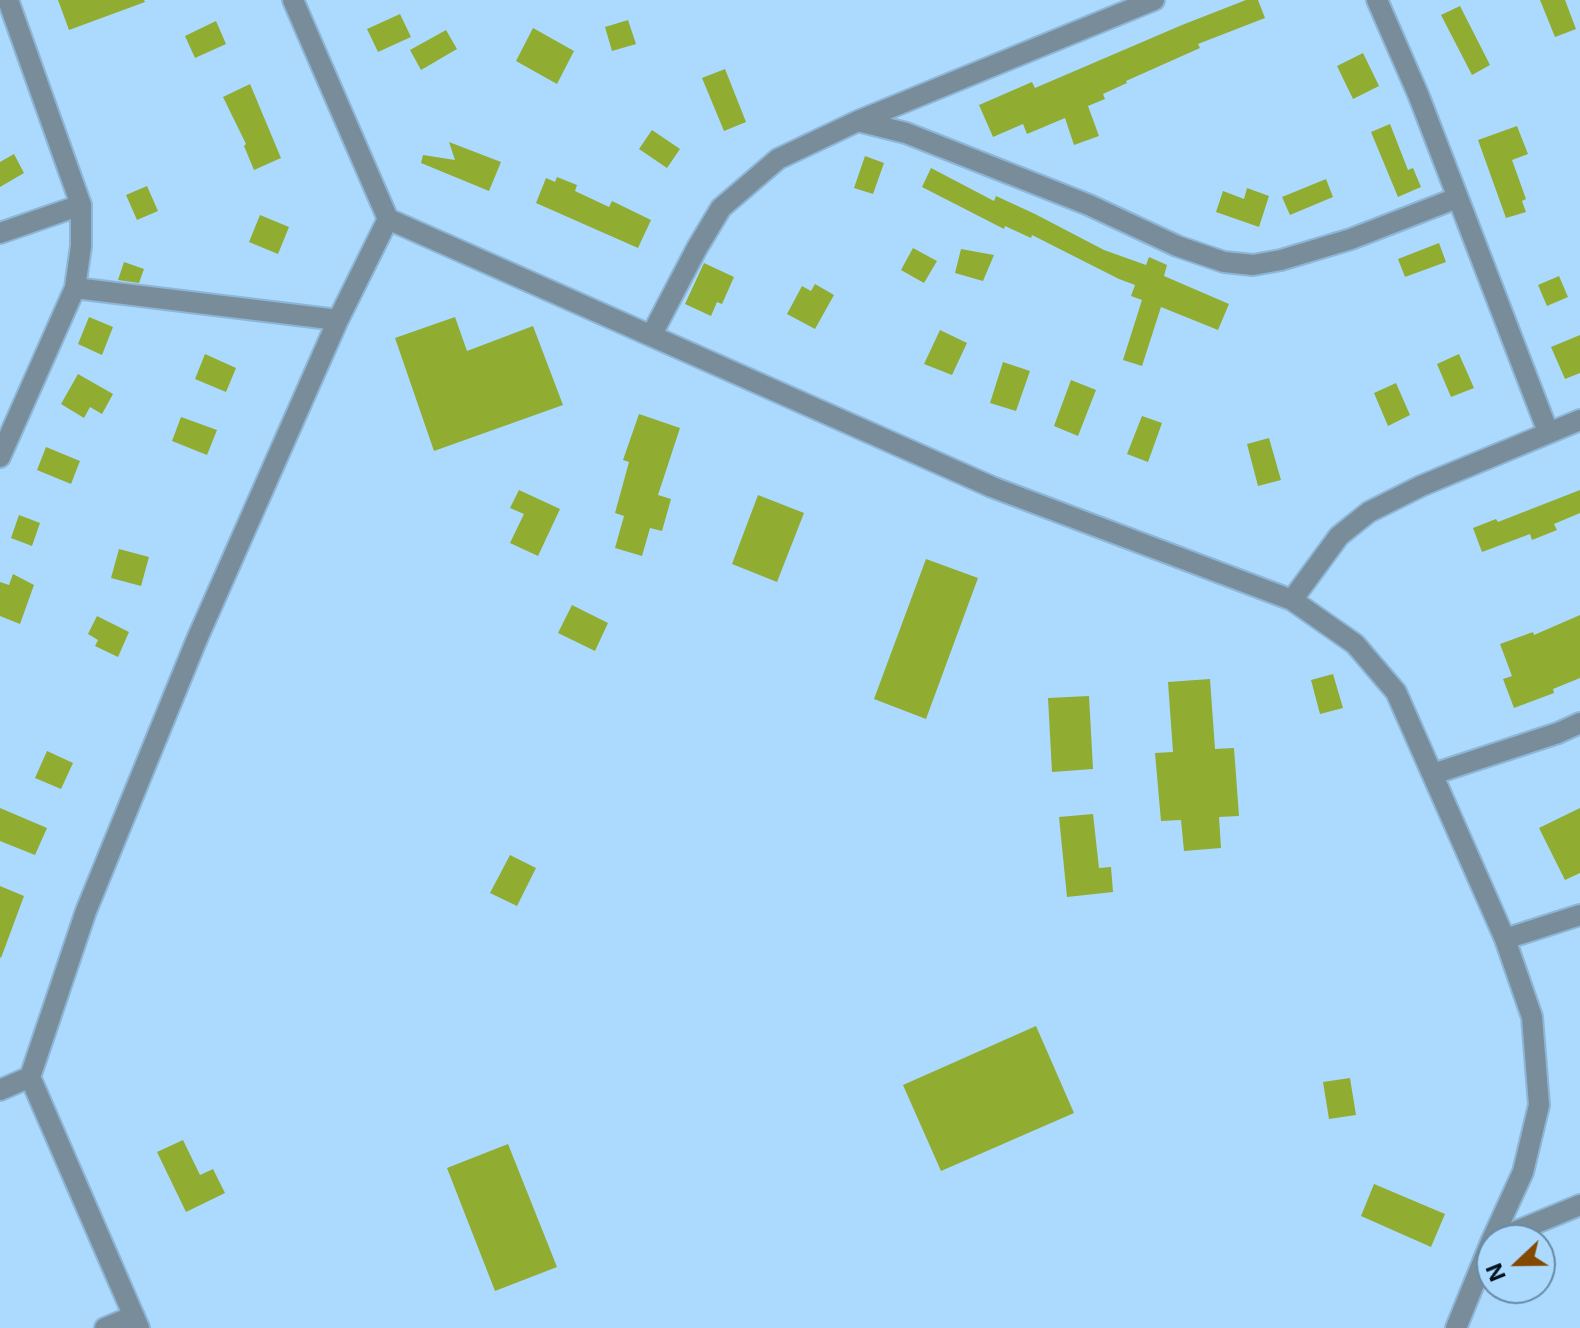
<!DOCTYPE html>
<style>
body{margin:0}
#map{position:relative;width:1580px;height:1328px;overflow:hidden;background:#acdafe;font-family:Inter,sans-serif}
canvas{display:block}
.north{position:absolute;left:1476px;top:1224px;width:80px;height:80px;box-sizing:border-box;background:#acdafe;border:2px solid #688aa4;border-radius:50%;rotate:248deg;font-size:22px;font-weight:700;line-height:32px;text-align:center;color:#02111d}
.north::after{content:'';display:block;margin:auto;width:28px;height:36px;background:#834900;clip-path:polygon(50% 0,100% 100%,50% 72%,0 100%)}
</style>
<div id="map">
<canvas width="1580" height="1328"></canvas>
<div class="north">N</div>
</div>
<script>
const context = document.querySelector('canvas').getContext('2d');
context.lineJoin = 'round';
function fill(path, color) { context.fillStyle = color; context.fill(path, 'evenodd'); }
function stroke(path, color, width, dash) { context.strokeStyle = color; context.lineWidth = width; context.lineCap = dash ? 'butt' : 'round'; context.setLineDash(dash || []); context.stroke(path); }
fill(new Path2D(`
 M 58,0 L 144,0 L 145,2 L 69,30 Z
 M 1246,0 L 1258,0 L 1265,18 L 1198,44 L 1200,48 L 1126,81 L 1127,83 L 1103,94 L 1105,99 L 1088,106 L 1099,136 L 1074,145 L 1065,118 L 1027,134 L 1023,124 L 993,137 L 979,105 L 1032,82 L 1035,88 L 1182,25 Z
 M 1540,0 L 1565,0 L 1576,29 L 1555,37 Z
 M 1460,6 L 1490,65 L 1472,75 L 1441,15 Z
 M 400,14 L 411,37 L 378,52 L 367,29 Z
 M 628,20 L 636,44 L 612,51 L 605,27 Z
 M 216,21 L 226,44 L 195,58 L 185,36 Z
 M 533,28 L 574,51 L 557,84 L 516,61 Z
 M 446,30 L 457,49 L 421,70 L 410,50 Z
 M 1363,53 L 1379,86 L 1353,99 L 1337,66 Z
 M 725,69 L 746,122 L 724,131 L 702,78 Z
 M 250,84 L 281,158 L 254,170 L 244,146 L 246,144 L 223,97 Z
 M 1390,124 L 1408,170 L 1413,168 L 1421,187 L 1398,197 L 1371,132 Z
 M 1517,126 L 1528,154 L 1512,160 L 1526,199 L 1522,201 L 1526,212 L 1506,218 L 1478,140 Z
 M 652,130 L 680,149 L 667,168 L 639,149 Z
 M 449,142 L 501,162 L 489,191 L 421,163 L 423,155 L 455,160 Z
 M 14,154 L 24,173 L 0,187 L 0,162 Z
 M 865,156 L 884,163 L 873,194 L 854,188 Z
 M 931,168 L 994,201 L 996,196 L 1035,214 L 1104,250 L 1146,265 L 1149,257 L 1167,265 L 1164,276 L 1229,304 L 1218,330 L 1161,307 L 1142,366 L 1123,360 L 1142,300 L 1131,296 L 1135,285 L 1119,279 L 1032,235 L 1031,238 L 1005,226 L 1004,229 L 922,187 Z
 M 557,177 L 577,185 L 575,191 L 609,207 L 612,201 L 651,220 L 638,248 L 536,203 L 546,178 L 555,182 Z
 M 1326,179 L 1333,197 L 1290,215 L 1282,197 Z
 M 147,186 L 158,211 L 137,220 L 126,195 Z
 M 1247,188 L 1269,196 L 1259,227 L 1216,212 L 1223,191 L 1244,199 Z
 M 260,215 L 289,227 L 278,254 L 249,242 Z
 M 1439,243 L 1446,262 L 1405,277 L 1398,259 Z
 M 913,248 L 937,261 L 924,283 L 901,270 Z
 M 961,249 L 994,255 L 983,281 L 955,273 Z
 M 124,262 L 144,269 L 139,283 L 118,280 Z
 M 704,263 L 734,277 L 722,304 L 717,302 L 711,316 L 685,304 Z
 M 1559,276 L 1568,297 L 1547,306 L 1538,285 Z
 M 815,284 L 834,295 L 815,329 L 787,314 L 802,286 L 811,291 Z
 M 89,317 L 113,327 L 102,355 L 78,344 Z
 M 455,317 L 467,351 L 533,326 L 563,405 L 434,451 L 395,338 Z
 M 940,330 L 967,343 L 952,375 L 924,364 Z
 M 1580,335 L 1580,373 L 1565,379 L 1551,347 Z
 M 205,354 L 236,368 L 226,392 L 195,379 Z
 M 1459,354 L 1474,388 L 1451,397 L 1437,364 Z
 M 1003,362 L 1030,371 L 1016,411 L 990,403 Z
 M 78,374 L 113,394 L 102,414 L 90,407 L 84,418 L 61,404 Z
 M 1071,380 L 1096,390 L 1078,436 L 1054,426 Z
 M 1396,383 L 1410,415 L 1388,426 L 1374,393 Z
 M 639,414 L 680,428 L 658,495 L 671,499 L 662,531 L 650,528 L 642,556 L 615,548 L 624,516 L 615,513 L 629,462 L 623,460 Z
 M 1142,416 L 1162,423 L 1148,462 L 1127,454 Z
 M 181,417 L 217,430 L 207,455 L 172,441 Z
 M 1269,438 L 1281,480 L 1258,486 L 1247,444 Z
 M 46,447 L 80,461 L 71,484 L 37,470 Z
 M 519,490 L 560,509 L 538,556 L 510,543 L 524,514 L 510,508 Z
 M 1580,490 L 1580,513 L 1554,524 L 1557,530 L 1532,540 L 1530,534 L 1482,552 L 1473,528 L 1496,519 L 1498,522 Z
 M 758,495 L 804,513 L 777,582 L 732,564 Z
 M 19,515 L 40,523 L 32,546 L 11,538 Z
 M 119,549 L 149,557 L 141,586 L 111,578 Z
 M 926,559 L 978,578 L 926,719 L 874,699 Z
 M 13,574 L 34,585 L 20,624 L 0,616 L 0,582 L 9,585 Z
 M 572,605 L 608,623 L 595,651 L 558,633 Z
 M 1580,615 L 1580,678 L 1553,689 L 1554,693 L 1514,708 L 1503,679 L 1512,676 L 1500,644 L 1533,632 L 1534,635 Z
 M 97,616 L 129,632 L 118,657 L 95,646 L 98,640 L 88,634 Z
 M 1333,674 L 1343,708 L 1320,714 L 1311,680 Z
 M 1210,679 L 1215,749 L 1234,748 L 1239,816 L 1219,817 L 1221,848 L 1184,851 L 1181,820 L 1161,821 L 1155,753 L 1173,752 L 1168,682 Z
 M 1089,696 L 1093,769 L 1052,772 L 1048,698 Z
 M 47,751 L 73,763 L 61,789 L 35,778 Z
 M 0,808 L 47,828 L 35,855 L 0,841 Z
 M 1580,808 L 1580,873 L 1565,880 L 1539,828 Z
 M 1093,814 L 1099,868 L 1111,867 L 1113,892 L 1067,897 L 1059,817 Z
 M 510,855 L 536,868 L 517,906 L 490,893 Z
 M 0,886 L 24,896 L 1,958 L 0,957 Z
 M 1036,1026 L 1074,1113 L 941,1171 L 903,1085 Z
 M 1350,1078 L 1356,1115 L 1329,1119 L 1323,1082 Z
 M 183,1140 L 200,1175 L 213,1169 L 225,1193 L 186,1212 L 157,1152 Z
 M 508,1144 L 557,1267 L 495,1291 L 447,1168 Z
 M 1374,1184 L 1445,1214 L 1431,1247 L 1361,1216 Z`), '#90ac31');
const minor = new Path2D(`
 M 293,0 L 388,219 L 992,487 L 1292,600 L 1355,644 L 1396,692 L 1505,939 L 1532,1017 L 1539,1105 L 1523,1172 L 1491,1242 L 1456,1328
 M 1377,0 L 1418,94 L 1548,432
 M 858,121 L 906,133 L 1089,205 L 1177,246 L 1224,262 L 1253,265 L 1281,260 L 1351,239 L 1457,198
 M 0,233 L 81,205 L 8,0
 M 75,288 L 338,320
 M 652,334 L 697,248 L 721,208 L 778,159 L 858,121 L 1154,0
 M 0,457 L 75,288 L 81,246 L 81,205
 M 1292,600 L 1339,536 L 1369,512 L 1421,486 L 1580,420
 M 1433,774 L 1558,733 L 1580,723
 M 1505,939 L 1580,915
 M 0,1090 L 30,1077
 M 1495,1240 L 1580,1205
 M 105,1328 L 134,1316
 M 139,1328 L 30,1077 L 86,911 L 197,639 L 338,320 L 388,219`);
stroke(minor, '#8db6d6', 24);
stroke(minor, '#798c9a', 20);
</script>
